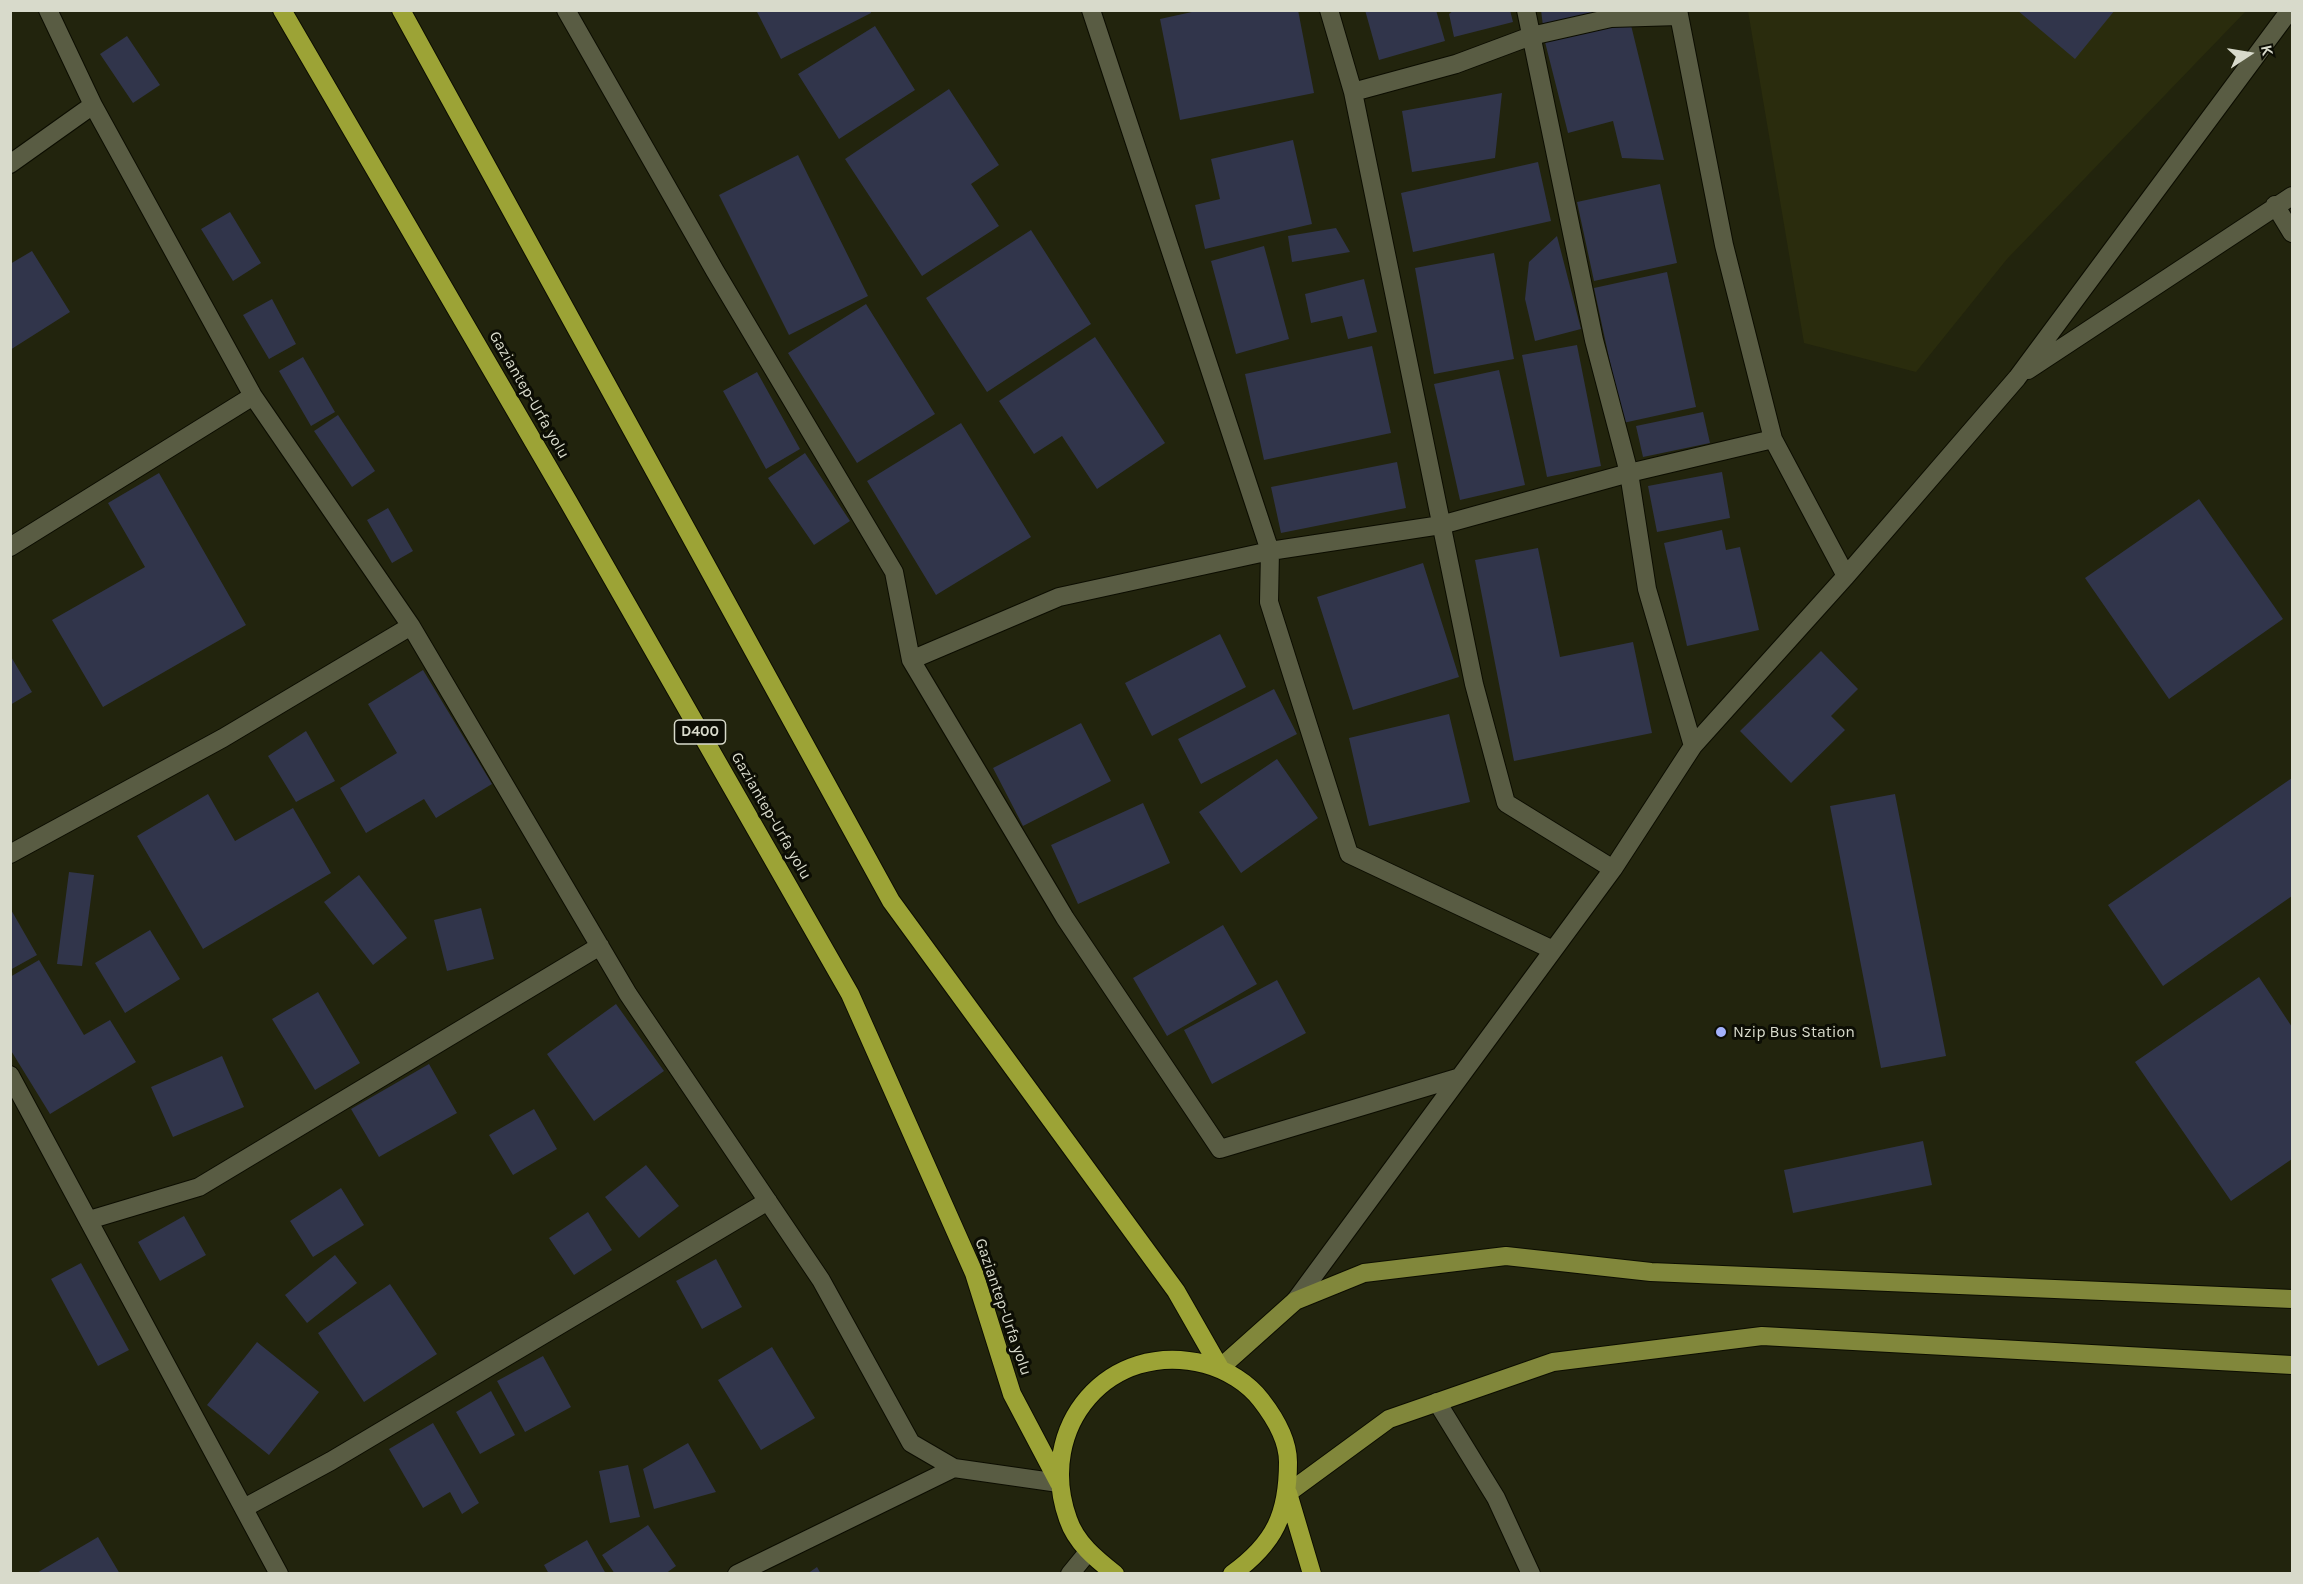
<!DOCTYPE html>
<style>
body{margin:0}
#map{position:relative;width:2303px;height:1584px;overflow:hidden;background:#22240d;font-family:Karla,sans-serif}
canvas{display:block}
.frame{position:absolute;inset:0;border:12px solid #d8dacb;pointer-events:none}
.north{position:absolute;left:2219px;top:24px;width:60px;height:60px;-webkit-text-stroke:4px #0c0d04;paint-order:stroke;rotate:78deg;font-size:16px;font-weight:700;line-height:24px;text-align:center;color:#d8dacb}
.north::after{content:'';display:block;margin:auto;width:21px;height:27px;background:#d8dacb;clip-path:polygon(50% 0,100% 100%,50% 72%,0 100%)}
</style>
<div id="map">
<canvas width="2303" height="1584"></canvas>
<div class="frame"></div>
<div class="north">K</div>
</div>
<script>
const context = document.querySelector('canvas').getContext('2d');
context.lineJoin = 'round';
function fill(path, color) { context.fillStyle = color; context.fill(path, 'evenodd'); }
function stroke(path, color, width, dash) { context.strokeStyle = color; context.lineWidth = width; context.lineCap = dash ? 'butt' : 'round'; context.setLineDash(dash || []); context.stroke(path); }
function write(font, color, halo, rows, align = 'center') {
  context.font = font + ' Karla,sans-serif'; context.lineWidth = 6; context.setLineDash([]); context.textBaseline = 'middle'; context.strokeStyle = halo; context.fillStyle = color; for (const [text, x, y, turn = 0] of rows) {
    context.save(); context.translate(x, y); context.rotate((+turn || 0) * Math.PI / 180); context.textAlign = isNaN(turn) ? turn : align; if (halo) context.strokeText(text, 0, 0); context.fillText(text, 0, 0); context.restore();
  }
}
fill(new Path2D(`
 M 1748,11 L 2246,11 L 2007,259 L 1916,372 L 1804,343 Z`), '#2a2c0d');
fill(new Path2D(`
 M 756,10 L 870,10 L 871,13 L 781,59 Z
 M 1201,10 L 1298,10 L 1314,93 L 1180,120 L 1160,19 Z
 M 1365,10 L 1436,10 L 1445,41 L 1379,60 Z
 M 1454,10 L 1510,10 L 1513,22 L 1454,37 L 1449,14 Z
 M 1541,10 L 1610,10 L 1543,26 Z
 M 2017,10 L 2115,10 L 2075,59 Z
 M 1630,21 L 1664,160 L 1622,158 L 1613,121 L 1568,133 L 1545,42 Z
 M 875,26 L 915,90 L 839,139 L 798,74 Z
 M 127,36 L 160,85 L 133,103 L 100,54 Z
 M 949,89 L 999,165 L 971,184 L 999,226 L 922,276 L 845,159 Z
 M 1502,93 L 1495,158 L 1412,172 L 1402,111 Z
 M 1293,140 L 1312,224 L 1205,249 L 1195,205 L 1220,199 L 1211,159 Z
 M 798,155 L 868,296 L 789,335 L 719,195 Z
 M 1538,162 L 1551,221 L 1413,252 L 1401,193 Z
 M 1660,184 L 1677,263 L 1594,281 L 1577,202 Z
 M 230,212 L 261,263 L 233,281 L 201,229 Z
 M 1336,228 L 1350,252 L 1292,262 L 1288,236 Z
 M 1031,230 L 1091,324 L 987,392 L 926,298 Z
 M 1557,236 L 1581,329 L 1535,341 L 1525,299 L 1529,262 Z
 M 1264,246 L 1289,339 L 1236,354 L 1211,261 Z
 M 32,251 L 70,312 L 10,350 L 10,264 Z
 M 1494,253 L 1514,359 L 1434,374 L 1415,268 Z
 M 1667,272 L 1696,407 L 1623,423 L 1594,288 Z
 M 1364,279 L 1377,332 L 1348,339 L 1342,316 L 1311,323 L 1305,294 Z
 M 272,299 L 296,344 L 269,359 L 243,315 Z
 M 866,304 L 935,414 L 857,463 L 788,353 Z
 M 1095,337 L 1165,443 L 1097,489 L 1062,436 L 1034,454 L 999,401 Z
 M 1577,345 L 1601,466 L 1547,477 L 1522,355 Z
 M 1372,346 L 1391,433 L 1264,460 L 1245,374 Z
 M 303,357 L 335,412 L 311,426 L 279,371 Z
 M 1499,370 L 1525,485 L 1460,500 L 1434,384 Z
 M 757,372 L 800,449 L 766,469 L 723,391 Z
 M 1703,412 L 1710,443 L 1643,457 L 1636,426 Z
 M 338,415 L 375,471 L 352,487 L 314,431 Z
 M 961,423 L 1031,537 L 936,595 L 867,481 Z
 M 805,453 L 850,521 L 814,545 L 768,478 Z
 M 1397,462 L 1406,508 L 1281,533 L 1271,487 Z
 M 1722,472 L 1730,518 L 1657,532 L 1648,486 Z
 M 159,473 L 246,625 L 103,707 L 52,620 L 145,567 L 108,503 Z
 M 2199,499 L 2283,619 L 2169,699 L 2085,578 Z
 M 388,508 L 413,551 L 392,563 L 367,520 Z
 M 1722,530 L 1726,550 L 1740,547 L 1759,630 L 1687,646 L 1664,543 Z
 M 1538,548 L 1560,657 L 1633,642 L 1652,733 L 1514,761 L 1475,560 Z
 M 1423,563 L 1459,677 L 1353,710 L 1317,597 Z
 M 1220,634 L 1246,687 L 1152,736 L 1125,683 Z
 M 1821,651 L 1858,689 L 1831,716 L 1845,730 L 1791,783 L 1740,731 Z
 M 10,655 L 32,692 L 10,705 Z
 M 423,670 L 492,784 L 436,818 L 424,799 L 366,833 L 340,788 L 397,753 L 368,704 Z
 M 1274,689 L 1297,734 L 1201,784 L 1178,739 Z
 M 1449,714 L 1470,802 L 1369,826 L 1349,738 Z
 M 1081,723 L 1111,781 L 1023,826 L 993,768 Z
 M 306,731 L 335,781 L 296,802 L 268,756 Z
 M 1277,759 L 1318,818 L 1241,873 L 1199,812 Z
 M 2292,778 L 2292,896 L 2163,986 L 2108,905 Z
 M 208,794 L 235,841 L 293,808 L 331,873 L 203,949 L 137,836 Z
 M 1895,794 L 1946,1056 L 1881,1068 L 1830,806 Z
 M 1143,803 L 1170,863 L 1078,904 L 1051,845 Z
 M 69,872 L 94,875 L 82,966 L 57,964 Z
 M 359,875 L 407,938 L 373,965 L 324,902 Z
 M 10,908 L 37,955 L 10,970 Z
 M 481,908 L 494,959 L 447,971 L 434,920 Z
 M 1223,925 L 1257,984 L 1167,1036 L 1133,978 Z
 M 150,930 L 180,979 L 125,1013 L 95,963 Z
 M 39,960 L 84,1035 L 110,1020 L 136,1062 L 50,1114 L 10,1049 L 10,977 Z
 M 2259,977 L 2292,1027 L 2292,1159 L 2231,1201 L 2135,1062 Z
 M 1277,980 L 1306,1033 L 1212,1084 L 1184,1030 Z
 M 318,992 L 360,1063 L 315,1090 L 272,1019 Z
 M 616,1004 L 664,1071 L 594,1121 L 547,1054 Z
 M 222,1056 L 244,1107 L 173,1137 L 151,1087 Z
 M 429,1064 L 457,1113 L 379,1157 L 351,1109 Z
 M 534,1109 L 557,1149 L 513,1175 L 489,1135 Z
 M 1923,1141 L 1932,1185 L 1793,1213 L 1784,1170 Z
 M 646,1165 L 679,1206 L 639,1238 L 605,1197 Z
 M 341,1188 L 364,1225 L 313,1257 L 290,1221 Z
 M 588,1212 L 612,1250 L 574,1275 L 549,1238 Z
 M 184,1216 L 206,1255 L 160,1281 L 138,1242 Z
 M 335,1255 L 357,1283 L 307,1323 L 285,1295 Z
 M 716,1259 L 742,1307 L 702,1329 L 676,1281 Z
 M 81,1263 L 129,1350 L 98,1366 L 51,1279 Z
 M 390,1284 L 437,1354 L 364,1402 L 318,1333 Z
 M 257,1342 L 319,1392 L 269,1455 L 207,1405 Z
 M 772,1347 L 815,1418 L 761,1450 L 718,1380 Z
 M 543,1356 L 571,1407 L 525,1432 L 497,1381 Z
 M 491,1391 L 515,1435 L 480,1454 L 456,1412 Z
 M 433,1423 L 479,1503 L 462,1514 L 450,1492 L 423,1508 L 389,1449 Z
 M 688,1443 L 716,1492 L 654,1509 L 643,1469 Z
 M 628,1465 L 640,1517 L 610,1523 L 599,1471 Z
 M 648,1525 L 676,1566 L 665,1574 L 615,1574 L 602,1555 Z
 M 98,1537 L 120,1574 L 35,1574 Z
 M 587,1540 L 606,1574 L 549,1574 L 544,1565 Z
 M 817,1567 L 821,1574 L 807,1574 Z`), '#31354b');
const minor = new Path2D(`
 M 48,10 L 93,105 L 253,396 L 411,626 L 628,994 L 821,1280 L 911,1443 L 954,1468
 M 566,10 L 715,271 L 894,572 L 911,660 L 1065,918 L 1220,1149 L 1460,1077
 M 1091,10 L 1270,551 L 1269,602 L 1349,854 L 1553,950
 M 1329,10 L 1353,92 L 1474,684 L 1506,803 L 1613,869
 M 1526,10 L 1594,340 L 1629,473 L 1647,589 L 1693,746
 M 1678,10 L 1724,245 L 1773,439 L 1846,576
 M 1353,92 L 1456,64 L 1531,36 L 1611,18 L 1679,16
 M 10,164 L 93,105
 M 2275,205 L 2292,233
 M 2028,370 L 2292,196
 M 10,547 L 253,396
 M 911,660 L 1059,597 L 1270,551 L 1441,525 L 1629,473 L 1773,439
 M 10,854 L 223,738 L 411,626
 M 10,1075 L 279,1574
 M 89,1220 L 199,1187 L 600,946
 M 1295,1301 L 1613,869 L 1693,746 L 1846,576 L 2017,378 L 2290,10
 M 1437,1402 L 1496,1498 L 1531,1574
 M 244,1508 L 331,1461 L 768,1201
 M 737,1574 L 954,1468 L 1059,1483
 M 1070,1574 L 1088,1552`);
const major = new Path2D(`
 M 1220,1368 L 1295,1301 L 1364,1273 L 1506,1256 L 1651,1272 L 2292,1299
 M 1288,1493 L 1389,1419 L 1553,1362 L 1762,1336 L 2292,1365`);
const highway = new Path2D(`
 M 282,10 L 568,501 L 850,994 L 974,1273 L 1012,1394 L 1059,1483
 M 401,10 L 891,901 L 1176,1291 L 1220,1368
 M 1288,1493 L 1312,1574
 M 1115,1574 C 1096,1559 1076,1543 1068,1519 C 1035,1427 1109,1339 1205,1364 C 1227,1370 1248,1383 1261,1400 C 1275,1418 1288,1439 1288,1462 C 1288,1514 1275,1543 1232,1574`);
stroke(minor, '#0c0d00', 20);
stroke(major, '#0c0d00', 20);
stroke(highway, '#0c0d00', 20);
stroke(minor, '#595c43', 18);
stroke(major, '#81873b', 18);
stroke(highway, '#9ca336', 18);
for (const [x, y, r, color] of [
 [1721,1032,6,"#a4b2fc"]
]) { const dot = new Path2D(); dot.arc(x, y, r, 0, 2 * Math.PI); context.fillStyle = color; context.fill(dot); stroke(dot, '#0c0d04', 2); }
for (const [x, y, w] of [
 [700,732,51]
]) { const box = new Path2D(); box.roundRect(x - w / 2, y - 12, w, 24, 4.5); context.fillStyle = '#0c0d04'; context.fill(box); stroke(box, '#d8dacb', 1.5); }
write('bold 15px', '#d8dacb', null, [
 ["D400",700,732]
]);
write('16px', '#d8dacb', '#0c0d04', [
 ["Gaziantep-Urfa yolu",529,395,60],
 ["Gaziantep-Urfa yolu",771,816,60],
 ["Gaziantep-Urfa yolu",1003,1307,71]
]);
write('16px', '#d8dacb', '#0c0d04', [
 ["Nzip Bus Station",1733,1032]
], 'left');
</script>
